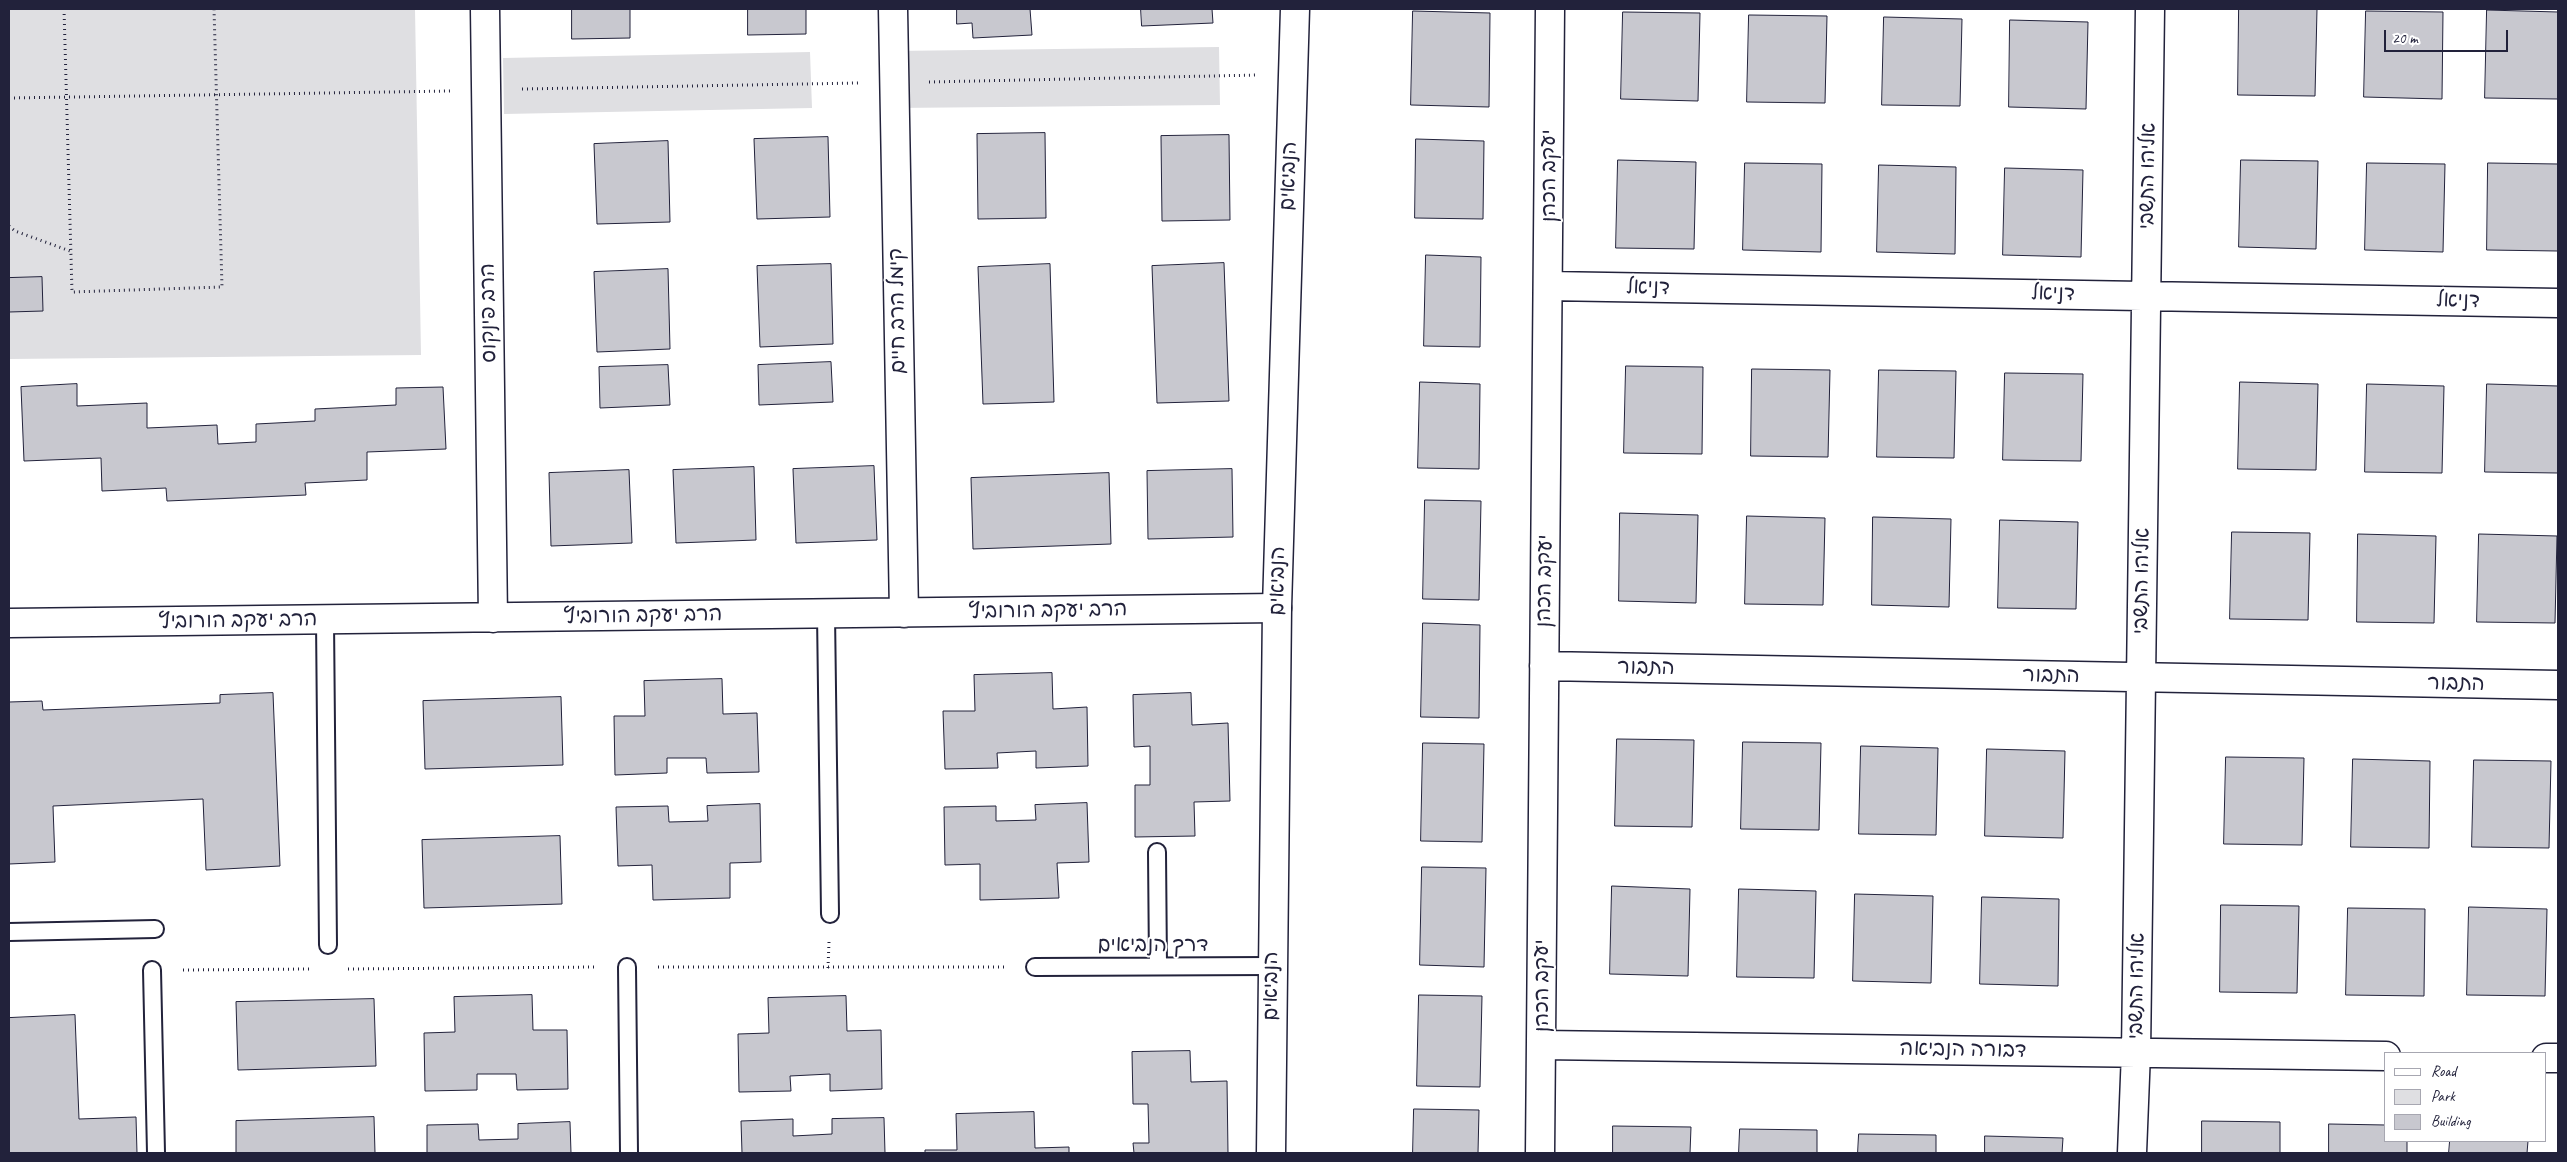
<!DOCTYPE html>
<meta charset="utf-8">
<style>
body{margin:0}
#map{position:relative;width:2567px;height:1162px;overflow:hidden;background:#fff;font-family:Caveat,sans-serif}
canvas{display:block}
.frame{position:absolute;inset:0;border:10px solid #22223b;pointer-events:none}
.legend{position:absolute;left:2384px;top:1052px;width:162px;height:90px;box-sizing:border-box;background:#fff;border:1px solid #a7a7b1;margin:0;padding:6px 9px;list-style:none;font-size:15px;color:#22223b}
.legend li{display:flex;align-items:center;gap:10px;height:25px}
.legend b{width:25px;border:1px solid #a7a7b1}
.scale{position:absolute;left:2384px;top:30px;width:124px;height:22px;box-sizing:border-box;border:2px solid #22223b;border-top:0;padding-left:6px;font-size:15px;line-height:18px;white-space:nowrap;color:#22223b;-webkit-text-stroke:4px #fff;paint-order:stroke}
</style>
<div id="map">
<canvas width="2567" height="1162"></canvas>
<div class="frame"></div>
<ul class="legend">
<li><b style="height:6px;background:#fff"></b>Road</li>
<li><b style="height:14px;background:#dfdfe2"></b>Park</li>
<li><b style="height:14px;background:#c8c8cf"></b>Building</li>
</ul>
<div class="scale">20 m</div>
</div>
<script>
const context = document.querySelector('canvas').getContext('2d');
context.lineJoin = 'round';
function fill(path, color) { context.fillStyle = color; context.fill(path, 'evenodd'); }
function stroke(path, color, width, dash) { context.strokeStyle = color; context.lineWidth = width; context.lineCap = dash ? 'butt' : 'round'; context.setLineDash(dash || []); context.stroke(path); }
function write(font, color, halo, rows, align = 'center') {
  context.font = font + ' Caveat,"Playpen Sans Hebrew",sans-serif'; context.lineWidth = 4; context.setLineDash([]); context.textBaseline = 'middle'; context.strokeStyle = halo; context.fillStyle = color; for (const [text, x, y, turn = 0] of rows) {
    context.save(); context.translate(x, y); context.rotate((+turn || 0) * Math.PI / 180); context.textAlign = isNaN(turn) ? turn : align; if (halo) context.strokeText(text, 0, 0); context.fillText(text, 0, 0); context.restore();
  }
}
fill(new Path2D(`
 M 9,9 L 415,9 L 421,355 L 9,359 Z
 M 1219,47 L 1220,105 L 894,108 L 893,51 Z
 M 810,52 L 812,108 L 504,114 L 503,58 Z`), '#dfdfe2');
const building = new Path2D(`
 M 572,9 L 630,9 L 630,38 L 572,39 Z
 M 748,9 L 806,9 L 806,34 L 748,35 Z
 M 957,9 L 1030,9 L 1032,35 L 973,38 L 972,23 L 957,24 Z
 M 1141,9 L 1212,9 L 1213,23 L 1142,26 Z
 M 2239,9 L 2317,9 L 2315,96 L 2238,95 Z
 M 2487,10 L 2558,12 L 2558,99 L 2485,98 Z
 M 1413,11 L 1490,13 L 1489,107 L 1411,105 Z
 M 2366,11 L 2443,12 L 2442,99 L 2364,97 Z
 M 1623,12 L 1700,13 L 1698,101 L 1621,99 Z
 M 1749,15 L 1827,16 L 1825,103 L 1747,102 Z
 M 1884,17 L 1962,19 L 1960,106 L 1882,105 Z
 M 2010,20 L 2088,22 L 2086,109 L 2009,107 Z
 M 1045,133 L 1046,218 L 978,219 L 977,134 Z
 M 1229,135 L 1230,220 L 1162,221 L 1161,136 Z
 M 828,137 L 830,217 L 757,219 L 754,139 Z
 M 1416,139 L 1484,141 L 1483,219 L 1415,218 Z
 M 668,141 L 670,222 L 597,224 L 594,144 Z
 M 1618,160 L 1696,162 L 1694,249 L 1616,248 Z
 M 2241,160 L 2318,161 L 2316,249 L 2239,247 Z
 M 1745,163 L 1822,164 L 1821,252 L 1743,250 Z
 M 2367,163 L 2445,164 L 2443,252 L 2365,250 Z
 M 2488,163 L 2558,164 L 2558,251 L 2487,250 Z
 M 1879,165 L 1956,167 L 1955,254 L 1877,252 Z
 M 2005,168 L 2083,170 L 2081,257 L 2003,255 Z
 M 1426,255 L 1481,257 L 1480,347 L 1424,346 Z
 M 1224,263 L 1229,401 L 1157,403 L 1152,266 Z
 M 831,264 L 833,344 L 760,347 L 757,266 Z
 M 1050,264 L 1054,402 L 983,404 L 978,267 Z
 M 668,269 L 670,349 L 597,352 L 594,272 Z
 M 42,277 L 43,311 L 9,312 L 9,278 Z
 M 831,362 L 833,402 L 759,405 L 758,365 Z
 M 668,365 L 670,405 L 600,408 L 599,367 Z
 M 1626,366 L 1703,367 L 1702,454 L 1624,453 Z
 M 1752,369 L 1830,370 L 1828,457 L 1751,456 Z
 M 1879,370 L 1956,371 L 1954,458 L 1877,457 Z
 M 2005,373 L 2083,374 L 2081,461 L 2003,460 Z
 M 1420,382 L 1480,384 L 1479,469 L 1418,468 Z
 M 2240,382 L 2318,384 L 2316,470 L 2238,469 Z
 M 77,384 L 77,406 L 147,403 L 147,428 L 217,425 L 218,444 L 256,442 L 256,424 L 315,421 L 315,409 L 396,405 L 396,388 L 443,387 L 446,449 L 367,452 L 367,480 L 305,483 L 306,495 L 167,501 L 166,488 L 102,491 L 101,458 L 24,461 L 21,387 Z
 M 2367,384 L 2444,386 L 2442,473 L 2365,472 Z
 M 2487,384 L 2558,386 L 2558,473 L 2485,472 Z
 M 874,466 L 877,540 L 796,543 L 793,469 Z
 M 754,467 L 756,540 L 676,543 L 673,470 Z
 M 1232,469 L 1233,537 L 1148,539 L 1147,471 Z
 M 629,470 L 632,543 L 551,546 L 549,473 Z
 M 1109,473 L 1111,544 L 973,549 L 971,478 Z
 M 1425,500 L 1481,501 L 1479,600 L 1423,599 Z
 M 1620,513 L 1698,515 L 1696,603 L 1619,601 Z
 M 1747,516 L 1825,518 L 1823,605 L 1745,604 Z
 M 1873,517 L 1951,519 L 1949,607 L 1872,605 Z
 M 2000,520 L 2078,522 L 2076,609 L 1998,608 Z
 M 2232,532 L 2310,533 L 2308,620 L 2230,619 Z
 M 2358,534 L 2436,536 L 2434,623 L 2357,622 Z
 M 2479,534 L 2557,536 L 2555,623 L 2477,622 Z
 M 1423,623 L 1480,625 L 1479,718 L 1421,717 Z
 M 1052,673 L 1053,709 L 1087,707 L 1088,766 L 1036,768 L 1036,751 L 997,753 L 998,768 L 945,769 L 943,711 L 975,711 L 974,675 Z
 M 722,679 L 723,714 L 757,713 L 759,772 L 707,773 L 706,758 L 667,758 L 667,773 L 615,775 L 614,716 L 645,716 L 644,681 Z
 M 273,693 L 280,866 L 206,870 L 203,799 L 53,806 L 55,862 L 9,864 L 9,702 L 42,701 L 43,710 L 220,703 L 220,695 Z
 M 1191,693 L 1192,725 L 1228,723 L 1230,801 L 1194,802 L 1195,836 L 1135,837 L 1135,785 L 1150,785 L 1150,746 L 1134,747 L 1133,695 Z
 M 561,697 L 563,765 L 425,769 L 423,701 Z
 M 1617,739 L 1694,740 L 1692,827 L 1615,826 Z
 M 1743,742 L 1821,743 L 1819,830 L 1741,829 Z
 M 1423,743 L 1484,744 L 1482,842 L 1421,841 Z
 M 1861,746 L 1938,748 L 1936,835 L 1859,834 Z
 M 1987,749 L 2065,751 L 2063,838 L 1985,836 Z
 M 2226,757 L 2304,758 L 2302,845 L 2224,844 Z
 M 2353,759 L 2430,761 L 2429,848 L 2351,847 Z
 M 2474,760 L 2551,761 L 2549,848 L 2472,847 Z
 M 1087,803 L 1089,862 L 1057,863 L 1059,898 L 980,900 L 980,864 L 945,865 L 944,807 L 996,806 L 996,821 L 1036,820 L 1035,805 Z
 M 760,804 L 761,862 L 730,863 L 730,898 L 653,900 L 652,865 L 618,866 L 616,807 L 668,806 L 669,822 L 708,821 L 707,806 Z
 M 560,836 L 562,904 L 424,908 L 422,840 Z
 M 1422,867 L 1486,868 L 1484,967 L 1420,965 Z
 M 1612,886 L 1690,889 L 1688,976 L 1610,974 Z
 M 1739,889 L 1816,891 L 1814,978 L 1737,977 Z
 M 1855,894 L 1933,896 L 1931,983 L 1853,981 Z
 M 1982,897 L 2059,899 L 2058,986 L 1980,984 Z
 M 2221,905 L 2299,906 L 2297,993 L 2220,992 Z
 M 2469,907 L 2547,909 L 2545,996 L 2467,995 Z
 M 2348,908 L 2425,909 L 2424,996 L 2346,995 Z
 M 532,995 L 533,1030 L 567,1030 L 568,1089 L 517,1090 L 516,1074 L 477,1074 L 477,1090 L 425,1091 L 424,1033 L 455,1032 L 454,997 Z
 M 1419,995 L 1482,996 L 1480,1087 L 1417,1086 Z
 M 846,996 L 847,1031 L 881,1030 L 882,1089 L 830,1091 L 830,1074 L 790,1076 L 791,1091 L 739,1092 L 738,1034 L 769,1033 L 768,998 Z
 M 374,999 L 376,1066 L 238,1070 L 236,1002 Z
 M 75,1015 L 79,1119 L 136,1117 L 137,1153 L 9,1153 L 9,1018 Z
 M 1190,1051 L 1191,1082 L 1227,1081 L 1228,1153 L 1134,1153 L 1133,1143 L 1149,1143 L 1148,1104 L 1133,1104 L 1132,1052 Z
 M 1414,1109 L 1479,1110 L 1478,1153 L 1413,1153 Z
 M 1034,1112 L 1035,1148 L 1069,1147 L 1069,1153 L 925,1153 L 925,1150 L 957,1150 L 956,1114 Z
 M 374,1117 L 375,1153 L 236,1153 L 236,1121 Z
 M 884,1118 L 885,1153 L 742,1153 L 741,1121 L 793,1119 L 793,1136 L 832,1134 L 832,1119 Z
 M 2202,1121 L 2280,1122 L 2280,1153 L 2202,1153 Z
 M 570,1122 L 571,1153 L 427,1153 L 427,1125 L 478,1124 L 479,1140 L 518,1139 L 518,1124 Z
 M 2329,1124 L 2386,1125 L 2386,1141 L 2407,1141 L 2407,1153 L 2329,1153 Z
 M 1613,1126 L 1691,1127 L 1690,1153 L 1613,1153 Z
 M 1740,1129 L 1817,1130 L 1817,1153 L 1739,1153 Z
 M 1859,1134 L 1936,1135 L 1936,1153 L 1858,1153 Z
 M 1985,1136 L 2063,1138 L 2062,1153 L 1985,1153 Z
 M 2450,1141 L 2528,1141 L 2527,1153 L 2449,1153 Z`);
fill(building, '#c8c8cf');
stroke(building, '#22223b', 1);
const service = new Path2D(`
 M 826,614 L 830,914
 M 325,620 L 328,945
 M 1157,852 L 1158,966
 M 9,932 L 155,929
 M 627,967 L 629,1153
 M 1035,967 L 1271,966
 M 152,970 L 156,1153`);
const minor = new Path2D(`
 M 485,9 L 493,618
 M 893,9 L 904,613
 M 1548,286 L 2558,303
 M 9,623 L 1277,608
 M 1544,666 L 2558,685
 M 1541,1045 L 2386,1056
 M 2546,1058 L 2558,1058
 M 1540,1153 L 1550,9
 M 2132,1153 L 2136,1052 L 2150,9`);
const tertiary = new Path2D(`
 M 1271,1153 L 1277,608 L 1295,9`);
stroke(service, '#22223b', 20);
stroke(minor, '#22223b', 31);
stroke(tertiary, '#22223b', 31);
stroke(new Path2D(`
 M 64,9 L 72,292 L 222,287 L 214,9
 M 929,82 L 1258,75
 M 522,89 L 858,83
 M 9,98 L 451,91
 M 9,226 L 15,231 L 70,251
 M 658,967 L 1007,967
 M 828,968 L 829,942
 M 348,969 L 597,967
 M 183,970 L 309,969`), '#22223b', 3, [1, 4]);
stroke(service, '#fff', 16);
stroke(minor, '#fff', 28);
stroke(tertiary, '#fff', 28);
write('21px', '#22223b', '#fff', [
 ["הנביאים",1289,176,-88],
 ["יעקב הכהן",1549,176,-90],
 ["אליהו התשבי",2148,176,-89],
 ["דניאל",1648,288,1],
 ["דניאל",2053,294,1],
 ["דניאל",2458,301,1],
 ["קימל הרב חיים",898,311,-91],
 ["הרב פינקוס",489,313,-91],
 ["הנביאים",1278,581,-89],
 ["יעקב הכהן",1545,581,-89],
 ["אליהו התשבי",2142,581,-89],
 ["הרב יעקב הורוביץ",1048,611,-1],
 ["הרב יעקב הורוביץ",643,616,-1],
 ["הרב יעקב הורוביץ",238,621,-1],
 ["התבור",1646,668,1],
 ["התבור",2051,676,1],
 ["התבור",2456,684,1],
 ["דרך הנביאים",1153,945],
 ["הנביאים",1271,986,-90],
 ["יעקב הכהן",1542,986,-90],
 ["אליהו התשבי",2137,986,-89],
 ["דבורה הנביאה",1963,1050,1]
]);
</script>
